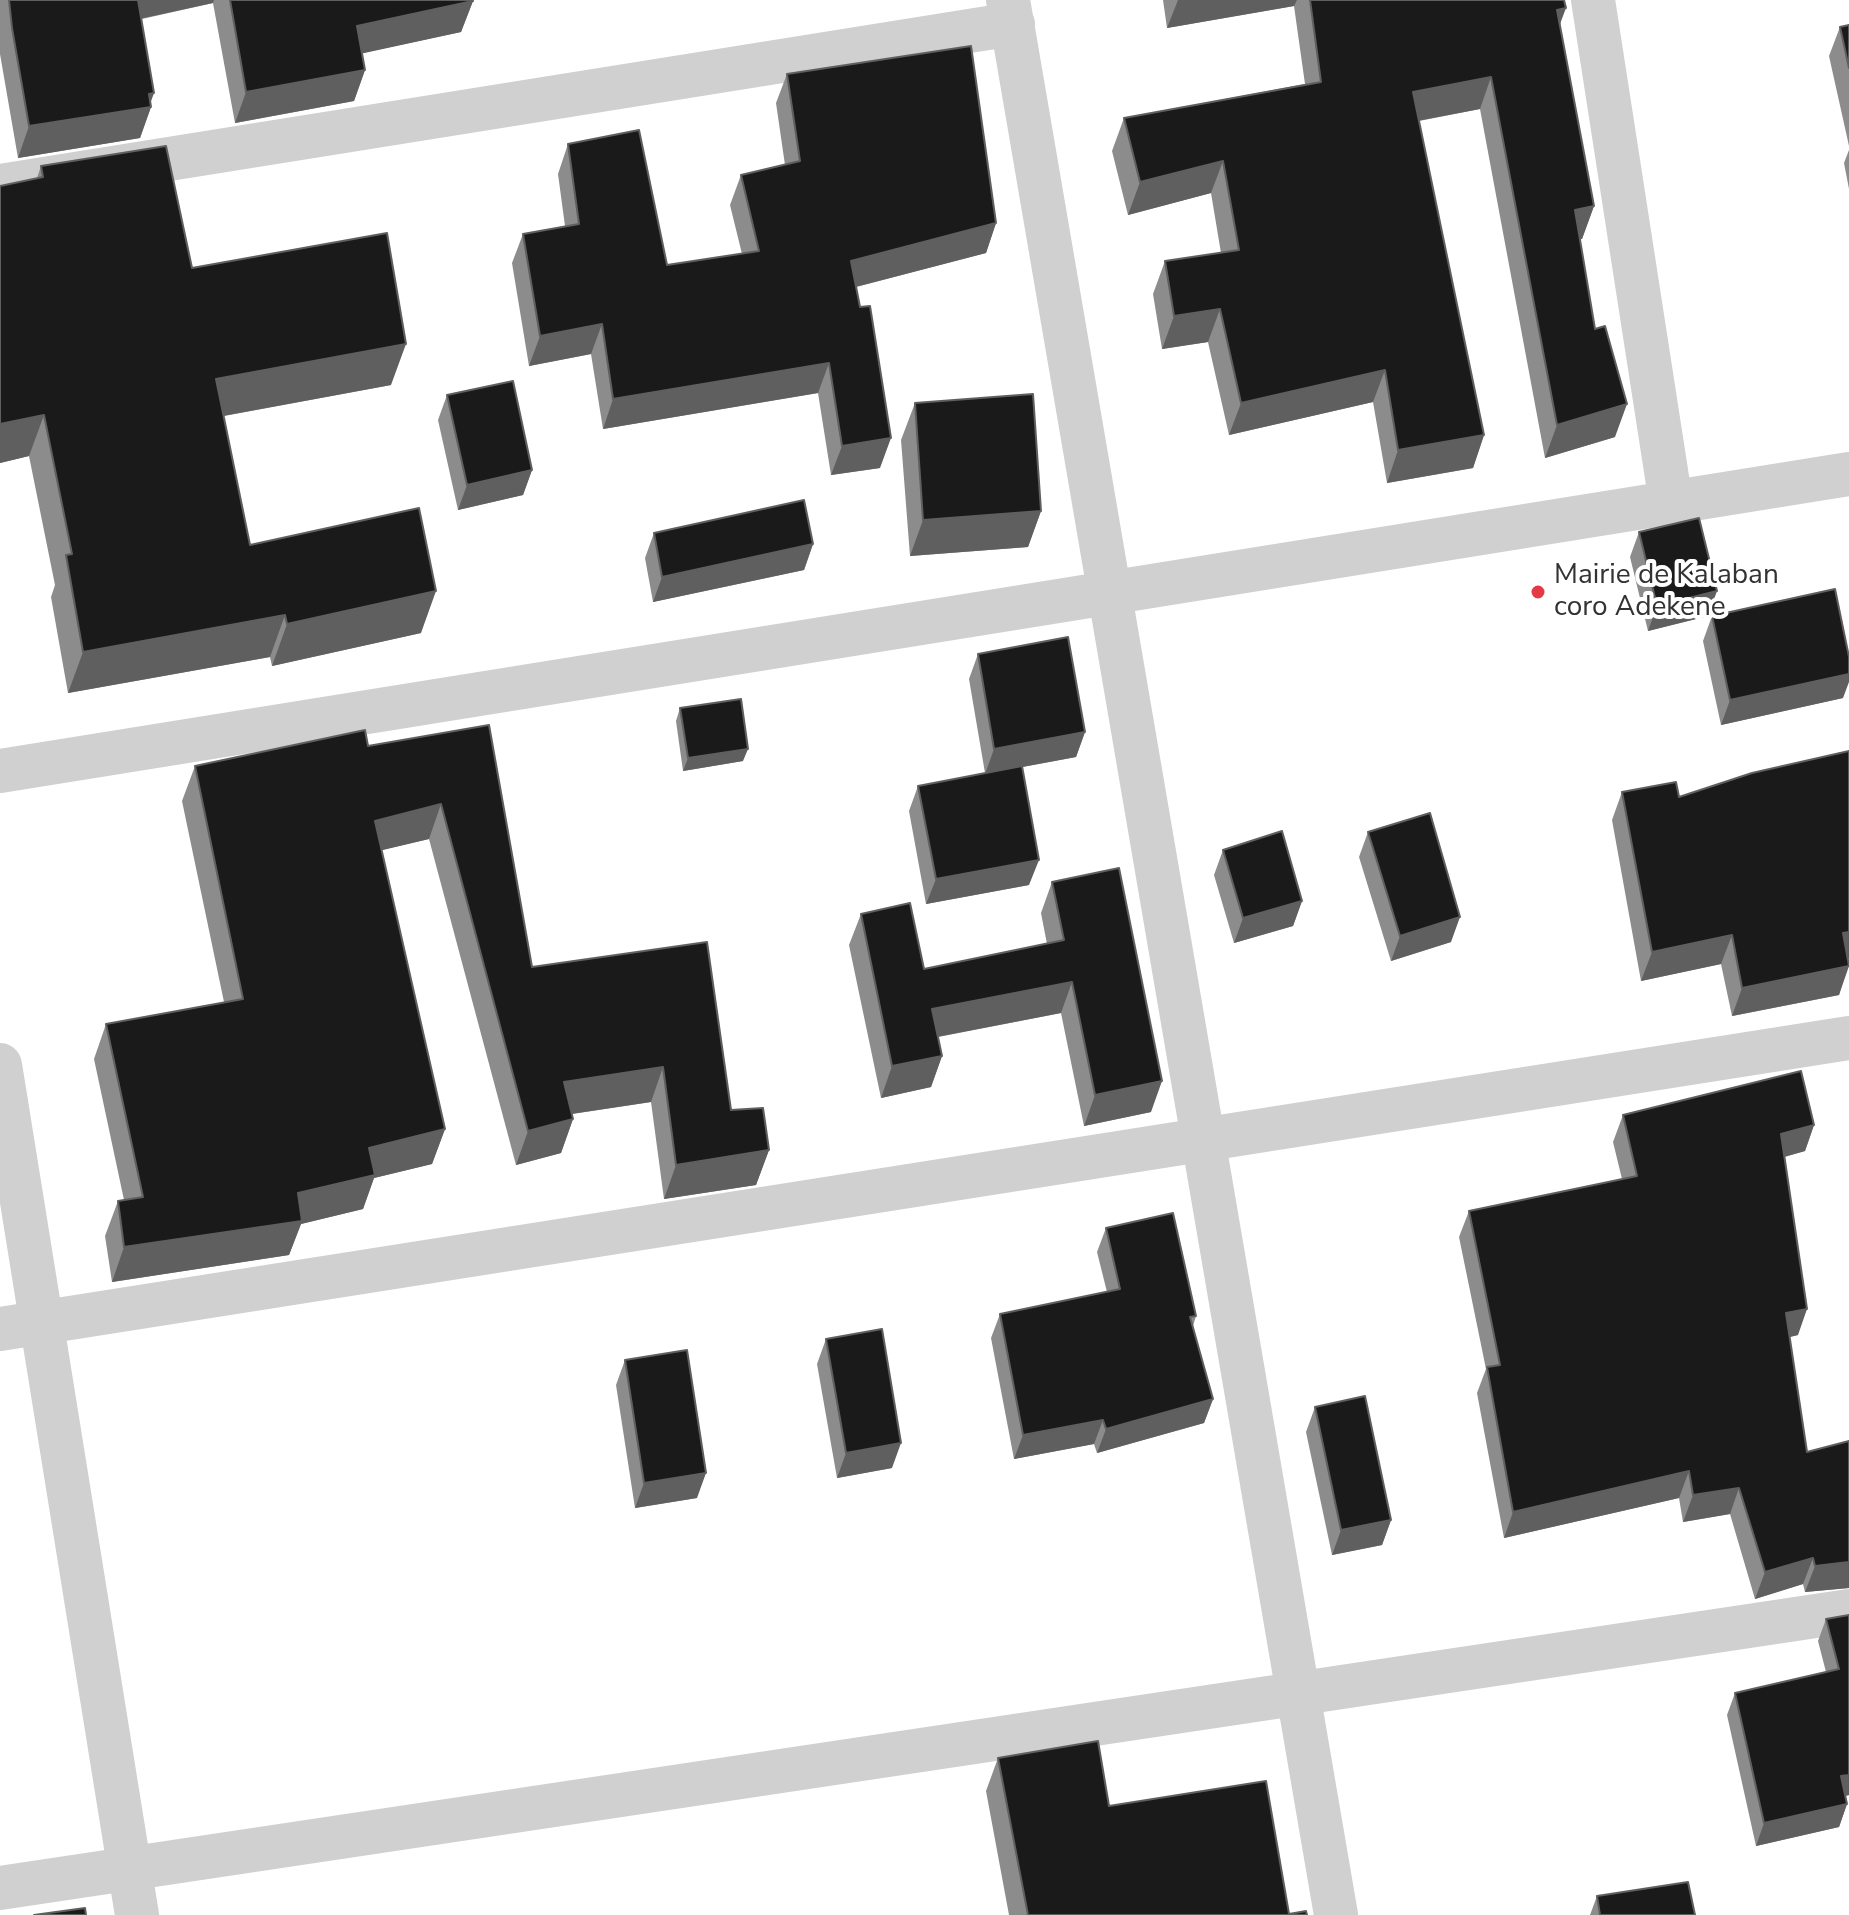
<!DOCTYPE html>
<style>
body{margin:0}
canvas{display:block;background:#fff}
</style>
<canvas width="1849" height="1915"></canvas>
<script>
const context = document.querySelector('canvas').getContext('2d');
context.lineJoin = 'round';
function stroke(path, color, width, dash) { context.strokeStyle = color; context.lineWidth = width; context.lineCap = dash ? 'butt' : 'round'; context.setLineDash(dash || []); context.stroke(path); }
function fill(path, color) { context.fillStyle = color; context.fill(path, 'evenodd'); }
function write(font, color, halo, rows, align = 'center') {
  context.font = font + ' "Nunito Sans",sans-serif'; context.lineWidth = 8; context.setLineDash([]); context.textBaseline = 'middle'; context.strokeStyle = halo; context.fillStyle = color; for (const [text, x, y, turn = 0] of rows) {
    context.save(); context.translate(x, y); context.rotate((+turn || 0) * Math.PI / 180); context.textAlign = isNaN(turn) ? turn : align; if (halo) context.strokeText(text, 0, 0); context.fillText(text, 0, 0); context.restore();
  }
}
stroke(new Path2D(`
 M 1008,0 L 1336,1915
 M 1593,0 L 1671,503
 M 0,186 L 1013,24
 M 0,771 L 1849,474
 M 0,1065 L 137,1915
 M 0,1329 L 1849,1038
 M 0,1888 L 1849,1611`), '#d0d0d0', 44);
fill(new Path2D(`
 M 0,0 L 472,0 L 473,1 L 461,32 L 362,53 L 365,70 L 354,101 L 235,123 L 213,3 L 142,19 L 151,107 L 140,138 L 18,158 L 0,54 Z
 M 1163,0 L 1564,0 L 1560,25 L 1594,206 L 1582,239 L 1580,239 L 1595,329 L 1615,437 L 1545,458 L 1480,109 L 1419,121 L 1484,435 L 1473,468 L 1387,483 L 1373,402 L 1229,435 L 1208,342 L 1162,349 L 1153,294 L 1165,261 L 1221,253 L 1211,193 L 1128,215 L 1112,151 L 1124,118 L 1305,84 L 1294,6 L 1167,28 Z
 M 1849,25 L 1849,146 L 1829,56 L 1840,27 Z
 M 787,74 L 996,223 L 986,253 L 856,287 L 880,468 L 831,475 L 818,393 L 603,429 L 591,354 L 529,366 L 512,263 L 523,234 L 565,226 L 558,174 L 568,144 L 667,265 L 742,254 L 730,205 L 741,175 L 785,165 L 776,103 Z
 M 1849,150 L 1849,189 L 1844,163 Z
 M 41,166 L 192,268 L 391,385 L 224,416 L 250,545 L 421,633 L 272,666 L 270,657 L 68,693 L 51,597 L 55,585 L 29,456 L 0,463 L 0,186 L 37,178 Z
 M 447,395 L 532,470 L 523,495 L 458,510 L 438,420 Z
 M 915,403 L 1041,511 L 1028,547 L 910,556 L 901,440 Z
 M 1639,532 L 1708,616 L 1648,631 L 1630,557 Z
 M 654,533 L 813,544 L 804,570 L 653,602 L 645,558 Z
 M 1712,616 L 1843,698 L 1721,725 L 1703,641 Z
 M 978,654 L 1085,732 L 1076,757 L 1022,767 L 1029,885 L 926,904 L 909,811 L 918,786 L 985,773 L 969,679 Z
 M 680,708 L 743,761 L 683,771 L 676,721 Z
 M 489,725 L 532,967 L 731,1110 L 769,1150 L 756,1185 L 664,1199 L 651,1102 L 572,1114 L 573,1119 L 561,1153 L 516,1165 L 429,839 L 381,850 L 445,1129 L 432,1164 L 374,1178 L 363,1209 L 301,1224 L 289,1255 L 112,1282 L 105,1236 L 118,1201 L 124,1200 L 94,1059 L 106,1024 L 224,1002 L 182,801 L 195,766 L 368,746 Z
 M 1849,751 L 1849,958 L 1839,995 L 1732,1016 L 1721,964 L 1641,981 L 1612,820 L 1622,792 L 1679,797 Z
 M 1368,832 L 1451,942 L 1391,961 L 1359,857 Z
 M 1223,850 L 1302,901 L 1293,926 L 1234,943 L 1214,875 Z
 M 1052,882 L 1151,1112 L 1084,1126 L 1061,1013 L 938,1037 L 942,1056 L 931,1087 L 881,1098 L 849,945 L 861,914 L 924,969 L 1047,944 L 1041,913 Z
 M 1623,1115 L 1814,1125 L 1805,1151 L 1785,1157 L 1798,1335 L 1790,1337 L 1807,1452 L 1849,1588 L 1805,1592 L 1803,1584 L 1755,1599 L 1730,1514 L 1683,1522 L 1679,1498 L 1504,1538 L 1477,1393 L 1486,1369 L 1459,1237 L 1469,1211 L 1622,1179 L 1613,1142 Z
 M 1106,1228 L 1196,1316 L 1193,1326 L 1213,1399 L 1204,1423 L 1097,1453 L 1094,1444 L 1014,1459 L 991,1338 L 1000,1314 L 1107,1292 L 1097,1252 Z
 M 826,1339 L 892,1468 L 837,1478 L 817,1364 Z
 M 625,1360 L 697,1498 L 635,1508 L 616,1385 Z
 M 1315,1407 L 1391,1520 L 1382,1545 L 1332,1555 L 1306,1432 Z
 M 1849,1615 L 1849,1795 L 1845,1796 L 1847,1804 L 1839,1827 L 1756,1846 L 1727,1715 L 1735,1693 L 1826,1672 L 1818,1641 L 1826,1619 Z
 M 998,1758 L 1109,1806 L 1289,1914 L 1307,1915 L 1009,1915 L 986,1791 Z
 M 1597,1896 L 1695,1915 L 1590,1915 Z`), '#8c8c8c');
fill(new Path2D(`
 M 133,0 L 214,0 L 213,3 L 125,22 Z
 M 1178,0 L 1297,0 L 1294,6 L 1167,28 Z
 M 473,1 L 461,32 L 346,57 L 357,26 Z
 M 1566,8 L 1554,40 L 1557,10 Z
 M 365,70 L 354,101 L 235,123 L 246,92 Z
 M 1491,77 L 1480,109 L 1401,124 L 1413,92 Z
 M 154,93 L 149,107 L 151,107 L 140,138 L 18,158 L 29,126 Z
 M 1223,161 L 1211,193 L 1128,215 L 1140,182 Z
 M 1594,206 L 1582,239 L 1563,242 L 1575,210 Z
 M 996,223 L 986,253 L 840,291 L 851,261 Z
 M 1220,309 L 1208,342 L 1162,349 L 1174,316 Z
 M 602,324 L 591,354 L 529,366 L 540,336 Z
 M 406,344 L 391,385 L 201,420 L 216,379 Z
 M 829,363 L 818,393 L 603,429 L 613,399 Z
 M 1385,370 L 1373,402 L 1229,435 L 1241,403 Z
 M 1627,404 L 1615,437 L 1545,458 L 1557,425 Z
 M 44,415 L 29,456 L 0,463 L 0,424 Z
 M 1484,435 L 1473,468 L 1387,483 L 1398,450 Z
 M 891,438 L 880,468 L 831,475 L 842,446 Z
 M 532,470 L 523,495 L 458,510 L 467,485 Z
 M 1041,511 L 1028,547 L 910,556 L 923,520 Z
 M 813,544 L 804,570 L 653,602 L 662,577 Z
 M 436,591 L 421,633 L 272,666 L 287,624 Z
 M 1717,591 L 1708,616 L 1648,631 L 1657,606 Z
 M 285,615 L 270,657 L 68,693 L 83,652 Z
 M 1849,674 L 1849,682 L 1843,698 L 1721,725 L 1730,700 Z
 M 1085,732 L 1076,757 L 985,774 L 994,749 Z
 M 748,749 L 743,761 L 683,771 L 688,758 Z
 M 441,804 L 429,839 L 362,855 L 375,821 Z
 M 1039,860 L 1029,885 L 926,904 L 936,879 Z
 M 1302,901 L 1293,926 L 1234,943 L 1243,918 Z
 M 1460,917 L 1451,942 L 1391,961 L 1400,936 Z
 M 1849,932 L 1849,958 L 1833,962 L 1843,933 Z
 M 1732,935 L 1721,964 L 1641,981 L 1652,952 Z
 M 1849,966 L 1839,995 L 1732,1016 L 1742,988 Z
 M 1072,982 L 1061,1013 L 921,1040 L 932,1009 Z
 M 942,1056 L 931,1087 L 881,1098 L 892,1066 Z
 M 663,1067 L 651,1102 L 551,1117 L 564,1082 Z
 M 1162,1081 L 1151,1112 L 1084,1126 L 1095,1095 Z
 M 573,1119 L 561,1153 L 516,1165 L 528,1131 Z
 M 1814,1125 L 1805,1151 L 1772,1160 L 1781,1134 Z
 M 445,1129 L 432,1164 L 374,1178 L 363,1209 L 301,1224 L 289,1255 L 112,1282 L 124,1247 L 298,1193 L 369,1148 Z
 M 769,1150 L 756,1185 L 664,1199 L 676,1165 Z
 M 1807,1309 L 1798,1335 L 1777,1340 L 1786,1313 Z
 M 1213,1399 L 1204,1423 L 1097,1453 L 1106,1429 Z
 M 1103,1420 L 1094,1444 L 1014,1459 L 1023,1435 Z
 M 901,1443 L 892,1468 L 837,1478 L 846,1453 Z
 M 1689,1471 L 1679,1498 L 1504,1538 L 1513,1512 Z
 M 706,1473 L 697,1498 L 635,1508 L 644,1483 Z
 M 1739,1488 L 1730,1514 L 1683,1522 L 1693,1495 Z
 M 1391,1520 L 1382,1545 L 1332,1555 L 1341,1530 Z
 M 1813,1558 L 1803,1584 L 1755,1599 L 1765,1572 Z
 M 1849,1562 L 1849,1588 L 1805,1592 L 1815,1566 Z
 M 1849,1775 L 1849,1795 L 1833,1799 L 1841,1776 Z
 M 1847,1804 L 1839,1827 L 1756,1846 L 1764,1823 Z`), '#5f5f5f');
const building = new Path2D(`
 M 9,0 L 138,0 L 154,93 L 149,94 L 151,107 L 29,126 L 12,28 Z
 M 230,0 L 472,0 L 473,1 L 357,26 L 365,70 L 246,92 Z
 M 1310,0 L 1564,0 L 1566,8 L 1557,10 L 1594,206 L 1575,210 L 1595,329 L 1605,326 L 1627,404 L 1557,425 L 1491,77 L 1413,92 L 1484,435 L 1398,450 L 1385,370 L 1241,403 L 1220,309 L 1174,316 L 1165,261 L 1239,250 L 1223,161 L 1140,182 L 1124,118 L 1321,82 Z
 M 1849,25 L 1849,68 L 1840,27 Z
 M 971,46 L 996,223 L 851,261 L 860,307 L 870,306 L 891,438 L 842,446 L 829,363 L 613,399 L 602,324 L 540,336 L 523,234 L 579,224 L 568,144 L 639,130 L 667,265 L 759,251 L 741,175 L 800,161 L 787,74 Z
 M 166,146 L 192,268 L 387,233 L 406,344 L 216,379 L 250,545 L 419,508 L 436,591 L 287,624 L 285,615 L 83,652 L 66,555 L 72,554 L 44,415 L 0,424 L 0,186 L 43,177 L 41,166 Z
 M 513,381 L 532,470 L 467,485 L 447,395 Z
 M 1033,394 L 1041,511 L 923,520 L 915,403 Z
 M 804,500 L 813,544 L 662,577 L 654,533 Z
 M 1699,518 L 1717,591 L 1657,606 L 1639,532 Z
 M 1835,589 L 1849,657 L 1849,674 L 1730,700 L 1712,616 Z
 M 1068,637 L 1085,732 L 994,749 L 978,654 Z
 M 741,699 L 748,749 L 688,758 L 680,708 Z
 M 489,725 L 532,967 L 707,942 L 731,1110 L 763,1108 L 769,1150 L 676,1165 L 663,1067 L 564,1082 L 573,1119 L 528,1131 L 441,804 L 375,821 L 445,1129 L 369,1148 L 375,1175 L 298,1193 L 302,1221 L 124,1247 L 118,1201 L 143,1197 L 106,1024 L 243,999 L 195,766 L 365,730 L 368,746 Z
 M 1849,751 L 1849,932 L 1843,933 L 1849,966 L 1742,988 L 1732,935 L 1652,952 L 1622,792 L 1676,782 L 1679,797 L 1752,773 Z
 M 1022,766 L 1039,860 L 936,879 L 918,786 Z
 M 1430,813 L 1460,917 L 1400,936 L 1368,832 Z
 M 1282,831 L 1302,901 L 1243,918 L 1223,850 Z
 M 1119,868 L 1162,1081 L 1095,1095 L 1072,982 L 932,1009 L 942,1056 L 892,1066 L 861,914 L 910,903 L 924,969 L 1064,940 L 1052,882 Z
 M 1801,1071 L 1814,1125 L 1781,1134 L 1807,1309 L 1786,1313 L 1807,1452 L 1849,1441 L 1849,1562 L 1815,1566 L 1813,1558 L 1765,1572 L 1739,1488 L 1693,1495 L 1689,1471 L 1513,1512 L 1487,1367 L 1500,1365 L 1469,1211 L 1637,1176 L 1623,1115 Z
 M 1173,1213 L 1196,1316 L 1190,1317 L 1213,1399 L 1106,1429 L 1103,1420 L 1023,1435 L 1000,1314 L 1120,1289 L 1106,1228 Z
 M 882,1329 L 901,1443 L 846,1453 L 826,1339 Z
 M 687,1350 L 706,1473 L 644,1483 L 625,1360 Z
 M 1365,1396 L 1391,1520 L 1341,1530 L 1315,1407 Z
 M 1849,1615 L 1849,1775 L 1841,1776 L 1847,1804 L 1764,1823 L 1735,1693 L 1839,1669 L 1826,1619 Z
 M 1098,1741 L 1109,1806 L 1266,1781 L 1289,1914 L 1306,1911 L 1307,1915 L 1028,1915 L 998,1758 Z
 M 1688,1882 L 1695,1915 L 1600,1915 L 1597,1896 Z
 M 85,1908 L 86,1915 L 34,1915 Z`);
fill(building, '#1a1a1a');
stroke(building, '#5f5f5f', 2);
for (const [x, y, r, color] of [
 [1538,592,8,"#e63946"]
]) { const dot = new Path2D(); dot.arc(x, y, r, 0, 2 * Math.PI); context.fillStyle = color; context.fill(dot); stroke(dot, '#fff', 3); }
write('28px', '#333', '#fff', [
 ["Mairie de Kalaban",1554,576],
 ["coro Adekene",1554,608]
], 'left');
</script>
